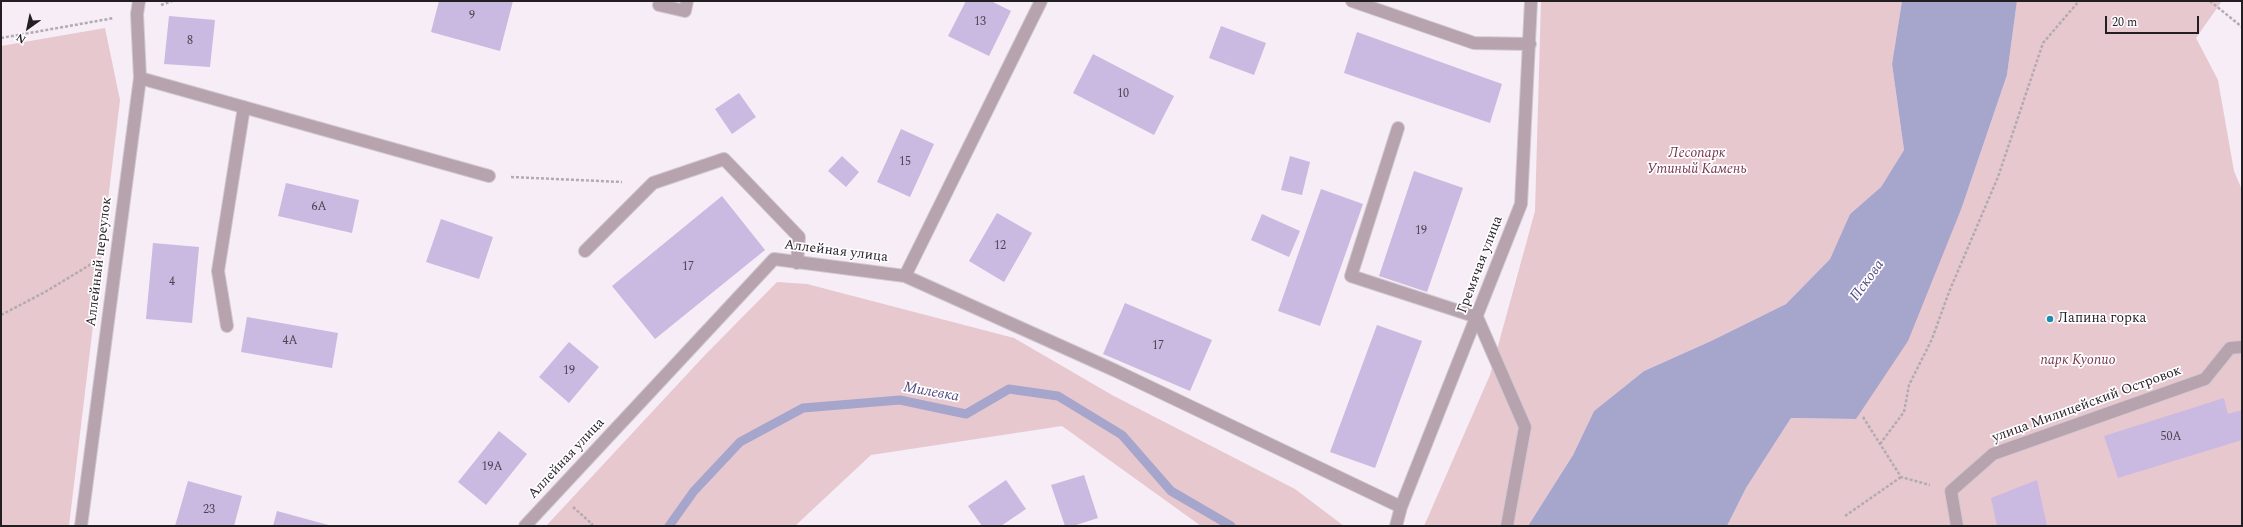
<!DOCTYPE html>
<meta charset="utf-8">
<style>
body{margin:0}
#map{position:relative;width:2243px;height:527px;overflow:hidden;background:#f6edf6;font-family:Spectral,serif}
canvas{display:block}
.frame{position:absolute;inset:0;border:2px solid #221e22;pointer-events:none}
.north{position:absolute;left:8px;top:8px;width:40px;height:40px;-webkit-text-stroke:3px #fffdff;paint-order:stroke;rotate:213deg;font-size:11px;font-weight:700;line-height:16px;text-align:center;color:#221e22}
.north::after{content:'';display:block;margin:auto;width:14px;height:18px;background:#221e22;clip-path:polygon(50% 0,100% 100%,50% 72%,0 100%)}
.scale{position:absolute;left:2105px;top:16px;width:94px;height:18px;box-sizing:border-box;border:2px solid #221e22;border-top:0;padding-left:5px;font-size:12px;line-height:14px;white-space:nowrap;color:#221e22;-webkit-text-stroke:3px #fffdff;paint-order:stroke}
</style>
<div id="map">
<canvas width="2243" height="527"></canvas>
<div class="frame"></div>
<div class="north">N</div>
<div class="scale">20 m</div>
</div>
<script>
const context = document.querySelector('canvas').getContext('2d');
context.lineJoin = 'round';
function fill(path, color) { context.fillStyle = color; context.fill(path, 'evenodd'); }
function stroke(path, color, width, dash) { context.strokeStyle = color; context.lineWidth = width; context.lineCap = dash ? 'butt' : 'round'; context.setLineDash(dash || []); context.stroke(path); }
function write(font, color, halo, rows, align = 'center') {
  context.font = font + ' Spectral,serif'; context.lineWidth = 3.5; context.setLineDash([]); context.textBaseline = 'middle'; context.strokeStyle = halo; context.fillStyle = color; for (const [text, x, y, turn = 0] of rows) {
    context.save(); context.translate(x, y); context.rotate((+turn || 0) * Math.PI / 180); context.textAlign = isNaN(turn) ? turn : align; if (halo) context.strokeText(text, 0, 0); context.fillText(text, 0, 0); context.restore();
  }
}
fill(new Path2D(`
 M 1541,1 L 1902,1 L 1892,64 L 1904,150 L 1881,187 L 1850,214 L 1830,259 L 1786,304 L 1711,341 L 1644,371 L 1594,411 L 1573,455 L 1528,526 L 1424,526 L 1490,375 L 1535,211 Z
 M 2017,1 L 2222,1 L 2196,38 L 2218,80 L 2234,171 L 2242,190 L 2242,526 L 1727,526 L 1746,488 L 1791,418 L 1856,419 L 1962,207 L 2007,75 Z
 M 105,28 L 120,100 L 69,526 L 1,526 L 1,46 Z
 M 777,282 L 807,284 L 1014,338 L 1112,395 L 1295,489 L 1344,526 L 1201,526 L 1062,426 L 871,455 L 795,526 L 546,526 L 704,356 Z`), '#e8c8cf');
fill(new Path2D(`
 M 1902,1 L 2017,1 L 2007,75 L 1962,207 L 1908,341 L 1856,419 L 1791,418 L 1746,488 L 1727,526 L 1528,526 L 1573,455 L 1594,411 L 1644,371 L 1711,341 L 1786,304 L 1830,259 L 1850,214 L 1881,187 L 1904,150 L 1892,64 Z`), '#a6a5cc');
stroke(new Path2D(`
 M 669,526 L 694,491 L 740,442 L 803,408 L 900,400 L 966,414 L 1009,389 L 1058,396 L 1122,435 L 1171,491 L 1231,526`), '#a6a5cc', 9);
fill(new Path2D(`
 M 439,1 L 513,1 L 500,51 L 431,32 Z
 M 966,1 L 991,1 L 1011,11 L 989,56 L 948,36 Z
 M 169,16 L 215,20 L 210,67 L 164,64 Z
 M 1221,26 L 1266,43 L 1254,75 L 1209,58 Z
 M 1357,32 L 1502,84 L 1490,123 L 1344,73 Z
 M 1093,54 L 1174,96 L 1154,135 L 1073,93 Z
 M 739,93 L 756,117 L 732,134 L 715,109 Z
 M 901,129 L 934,144 L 910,197 L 877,182 Z
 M 842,156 L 859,172 L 846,187 L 828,171 Z
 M 1290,156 L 1310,162 L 1302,195 L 1281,190 Z
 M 1414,171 L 1463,188 L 1427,292 L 1379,276 Z
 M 286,183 L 359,200 L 352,233 L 278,216 Z
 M 1321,189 L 1363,204 L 1320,326 L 1278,311 Z
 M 722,196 L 765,250 L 655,339 L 612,286 Z
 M 997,213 L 1032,233 L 1004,282 L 969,261 Z
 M 1262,214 L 1300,231 L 1289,257 L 1251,240 Z
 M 441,219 L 493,237 L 479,279 L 426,262 Z
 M 153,243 L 199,247 L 192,323 L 146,319 Z
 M 1125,303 L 1212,340 L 1190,391 L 1103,354 Z
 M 247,317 L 338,333 L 332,368 L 241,352 Z
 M 1377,325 L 1422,341 L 1375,468 L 1330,452 Z
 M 569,342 L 599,367 L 569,403 L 539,377 Z
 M 2224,398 L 2228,414 L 2242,410 L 2242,440 L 2118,478 L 2104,436 Z
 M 499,431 L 527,454 L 486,505 L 458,482 Z
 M 1084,475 L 1098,518 L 1073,526 L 1065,526 L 1051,485 Z
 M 1006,480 L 1026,509 L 1001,526 L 982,526 L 968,506 Z
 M 2037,480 L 2047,526 L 1997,526 L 1991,498 Z
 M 188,481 L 242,496 L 234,526 L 175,526 Z
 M 277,511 L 332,526 L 273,526 Z`), '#cab9e0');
const minor = new Path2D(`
 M 1352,1 L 1474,43 L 1530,44
 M 659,5 L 685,11 L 687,1
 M 140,78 L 489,176
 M 1398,128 L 1351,276 L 1477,317 L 1525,427 L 1507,526
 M 585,251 L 653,183 L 724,159 L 799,237 L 797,263
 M 905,276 L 1114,370 L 1401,507
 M 227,326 L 218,271 L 244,107
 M 81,526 L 140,78 L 137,14 L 139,1
 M 525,526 L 774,259 L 905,276 L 1041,1
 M 1396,526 L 1401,507 L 1521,204 L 1531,1
 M 1957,526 L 1951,491 L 1993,454 L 2205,379 L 2230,348 L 2242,347`);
stroke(minor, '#d0c8d0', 14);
stroke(new Path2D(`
 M 2210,1 L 2242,27
 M 161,5 L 172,1
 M 1,38 L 114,18
 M 511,177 L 622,182
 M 1,315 L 45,292 L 93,263
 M 1863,417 L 1901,477 L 1930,485
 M 1880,444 L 1904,412 L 1909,385 L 1932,339 L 1949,292 L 1998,177 L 2043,43 L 2079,1
 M 573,507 L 592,524 L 591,526
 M 1845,516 L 1901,477`), '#b2abb2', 2.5, [3, 2]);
stroke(minor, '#b6a3ad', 12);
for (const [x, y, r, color] of [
 [2050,319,4,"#1e8bb1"]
]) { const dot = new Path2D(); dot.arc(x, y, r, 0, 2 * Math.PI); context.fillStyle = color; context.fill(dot); stroke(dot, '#fffdff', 1.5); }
write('12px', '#4c4552', null, [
 ["9",472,17],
 ["13",980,23],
 ["8",190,42],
 ["10",1123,95],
 ["15",905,163],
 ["6А",319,208],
 ["19",1421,232],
 ["12",1000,247],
 ["17",688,268],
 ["4",172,283],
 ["4А",290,342],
 ["17",1158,347],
 ["19",569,372],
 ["50А",2171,438],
 ["19А",492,468],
 ["23",209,511]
]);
write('italic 14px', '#74384a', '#fffdff', [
 ["Лесопарк",1697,154],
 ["Утиный Камень",1697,170],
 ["парк Куопио",2078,361]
]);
write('14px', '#221e22', '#fffdff', [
 ["Аллейная улица",836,252,7],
 ["Аллейный переулок",100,262,-83],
 ["Гремячая улица",1481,265,-69],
 ["улица Милицейский Островок",2087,405,-20],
 ["Аллейная улица",567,459,-47]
]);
write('14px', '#221e22', '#fffdff', [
 ["Лапина горка",2058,319]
], 'left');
write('italic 15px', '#504c81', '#fffdff', [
 ["Пскова",1868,281,-54],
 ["Милевка",931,393,10]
]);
</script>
